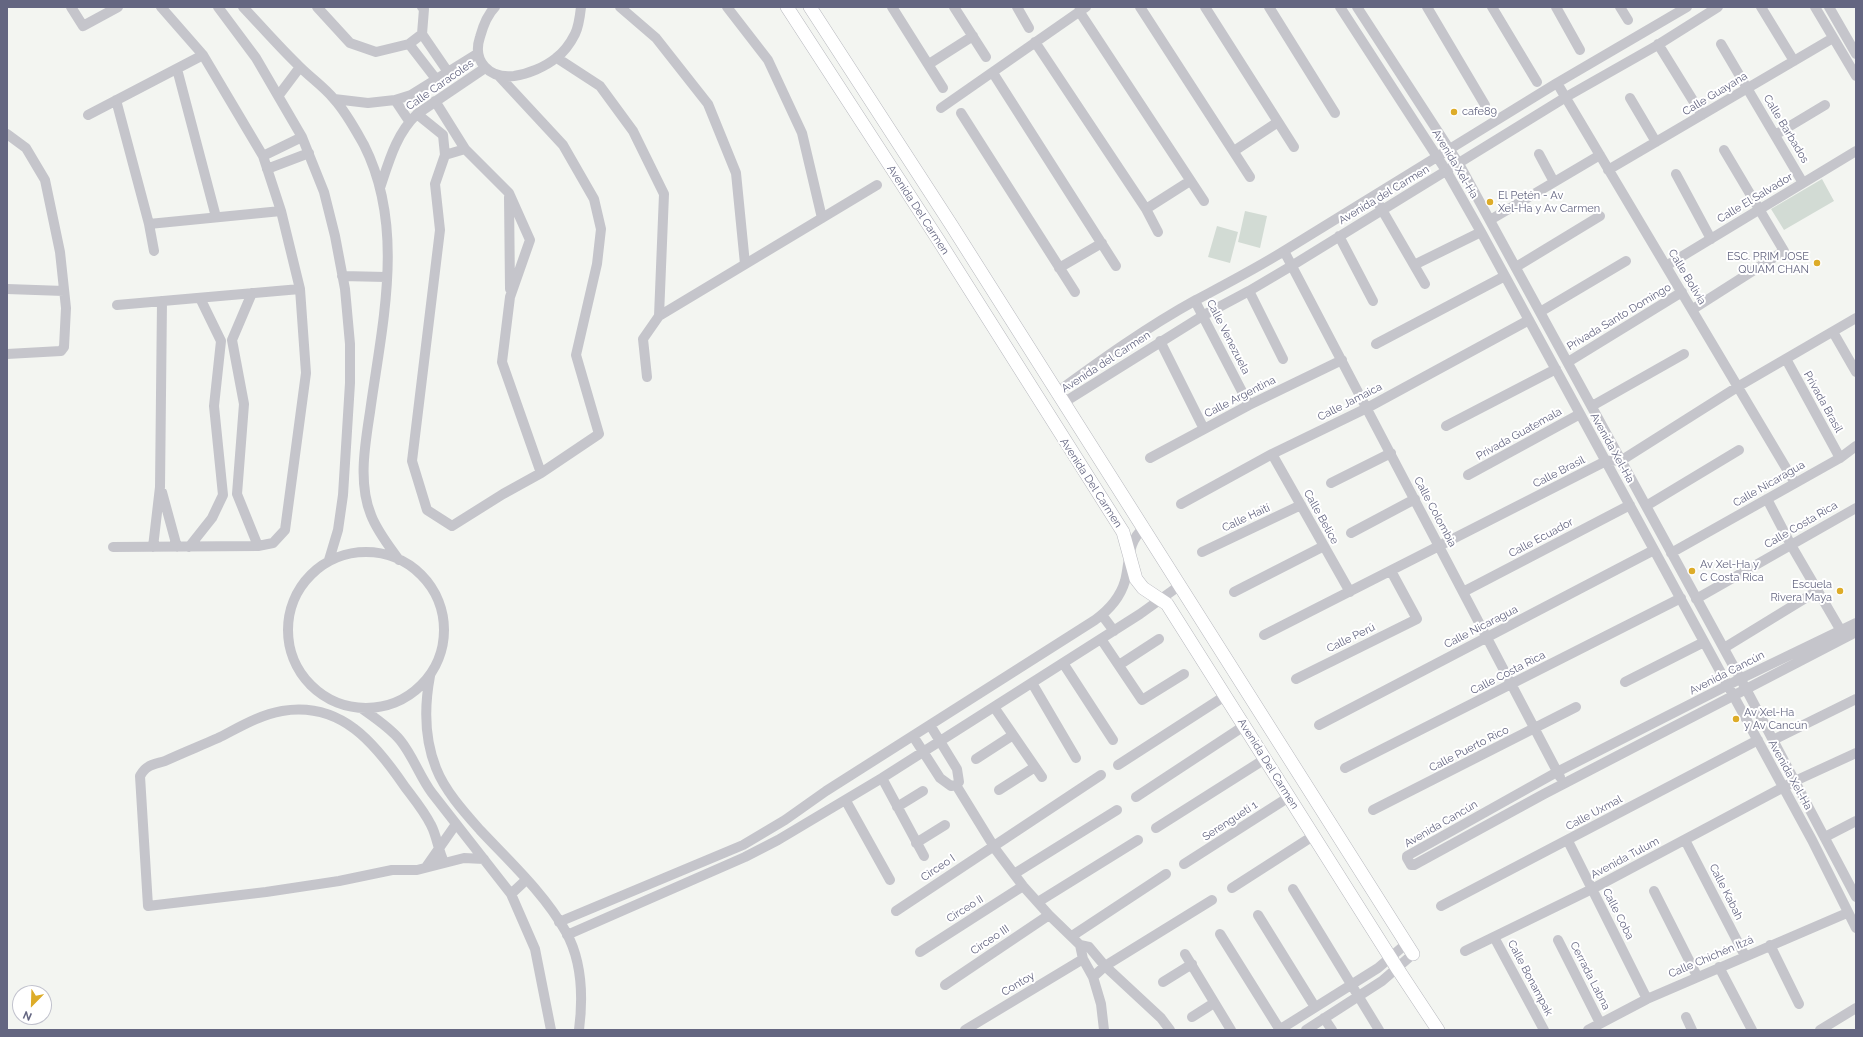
<!DOCTYPE html>
<meta charset="utf-8">
<style>
body{margin:0}
#map{position:relative;width:1863px;height:1037px;overflow:hidden;background:#f3f5f1;font-family:Raleway,sans-serif}
canvas{display:block}
.frame{position:absolute;inset:0;border:8px solid #646681;pointer-events:none}
.north{position:absolute;left:12px;top:985px;width:40px;height:40px;box-sizing:border-box;background:#fff;border:1px solid #c1c2cd;border-radius:50%;rotate:203deg;font-size:11px;font-weight:700;line-height:16px;text-align:center;color:#646681}
.north::after{content:'';display:block;margin:auto;width:14px;height:18px;background:#ddac28;clip-path:polygon(50% 0,100% 100%,50% 72%,0 100%)}
</style>
<div id="map">
<canvas width="1863" height="1037"></canvas>
<div class="frame"></div>
<div class="north">N</div>
</div>
<script>
const context = document.querySelector('canvas').getContext('2d');
context.lineJoin = 'round';
function fill(path, color) { context.fillStyle = color; context.fill(path, 'evenodd'); }
function stroke(path, color, width, dash) { context.strokeStyle = color; context.lineWidth = width; context.lineCap = dash ? 'butt' : 'round'; context.setLineDash(dash || []); context.stroke(path); }
function write(font, color, halo, rows, align = 'center') {
  context.font = font + ' Raleway,sans-serif'; context.lineWidth = 4; context.setLineDash([]); context.textBaseline = 'middle'; context.strokeStyle = halo; context.fillStyle = color; for (const [text, x, y, turn = 0] of rows) {
    context.save(); context.translate(x, y); context.rotate((+turn || 0) * Math.PI / 180); context.textAlign = isNaN(turn) ? turn : align; if (halo) context.strokeText(text, 0, 0); context.fillText(text, 0, 0); context.restore();
  }
}
fill(new Path2D(`
 M 1822,179 L 1834,201 L 1784,230 L 1771,209 Z
 M 1245,211 L 1267,216 L 1260,248 L 1238,242 Z
 M 1217,226 L 1238,232 L 1230,263 L 1208,257 Z`), '#d2dbd4');
const major = new Path2D(`
 M 787,7 L 939,241 L 1123,532 L 1136,579 L 1143,588 L 1167,604 L 1397,968 L 1438,1030
 M 810,7 L 952,226 L 1413,954`);
stroke(major, '#b5b6bc', 14);
stroke(new Path2D(`
 M 71,7 L 83,26 L 118,7
 M 218,7 L 256,58 L 302,137 L 324,192 L 335,236 L 345,289 L 350,344 L 350,383 L 343,495 L 338,530 L 329,560
 M 243,7 C 262,27 280,48 300,67 C 311,78 324,87 334,99 C 346,112 355,129 364,145 C 406,228 382,324 370,412 C 365,445 358,483 371,515 C 377,531 389,546 399,560
 M 317,7 L 350,43 L 376,52 L 409,44 L 422,34 L 424,9 L 422,7
 M 495,7 C 487,15 483,26 480,37 C 472,61 489,79 514,76 C 528,74 545,67 556,58 C 564,52 571,42 575,34 C 579,26 580,16 581,7
 M 620,7 L 656,38 L 708,104 L 736,173 L 745,264
 M 727,7 L 768,60 L 802,133 L 822,218
 M 892,7 L 943,88
 M 954,7 L 986,57
 M 1017,7 L 1029,28
 M 1140,7 L 1250,177
 M 1205,7 L 1294,147
 M 1269,7 L 1335,113
 M 1340,7 L 1447,172 L 1481,232 L 1812,840 L 1856,928
 M 1357,7 L 1459,164 L 1746,689 L 1856,897
 M 1427,7 L 1485,105
 M 1492,7 L 1537,82
 M 1556,7 L 1580,50
 M 1620,7 L 1628,20
 M 1761,7 L 1794,61
 M 1815,7 L 1856,76
 M 1829,7 L 1856,54
 M 1079,11 L 1204,201
 M 422,34 L 448,72
 M 1035,42 L 1146,209 L 1158,232
 M 409,44 L 436,79
 M 1658,44 L 1702,115
 M 1721,44 L 1803,183
 M 557,58 L 600,86 L 633,131 L 664,194 L 659,316 L 643,339 L 647,377
 M 929,64 L 973,36
 M 177,69 L 216,217
 M 993,73 L 1116,266
 M 499,76 L 563,145 L 594,199 L 601,229 L 597,264 L 576,355 L 599,434 L 541,473 L 503,494 L 452,526 L 427,510 L 412,461 L 440,230 L 435,184 L 445,155 L 465,149 L 509,193 L 530,240 L 510,297 L 502,362 L 541,473
 M 1557,83 L 1795,483
 M 279,95 L 300,67
 M 1630,98 L 1656,142
 M 334,99 L 368,103 L 395,100 L 411,95 L 477,54
 M 116,100 L 149,224 L 154,251
 M 395,100 L 409,121
 M 435,101 L 465,149
 M 941,108 L 1086,7
 M 961,113 L 1075,292
 M 417,114 L 443,135 L 445,155
 M 88,115 L 203,55
 M 7,134 L 26,148 L 45,180 L 60,252 L 66,308 L 64,347 L 61,351 L 7,354
 M 1775,135 L 1825,105
 M 1234,151 L 1278,122
 M 1539,154 L 1554,182
 M 263,156 L 302,137
 M 267,169 L 309,153
 M 1608,170 L 1833,38
 M 1676,174 L 1711,239
 M 380,188 C 389,161 396,134 417,114 L 485,68
 M 1374,196 L 1425,284
 M 509,197 L 510,289
 M 1146,209 L 1190,181
 M 1490,220 L 1600,155
 M 149,224 L 281,211
 M 1339,236 L 1373,301
 M 1284,251 L 1560,777
 M 1414,265 L 1481,232
 M 1666,266 L 1856,151
 M 1516,267 L 1600,216
 M 1059,268 L 1102,243
 M 342,276 L 386,277
 M 7,289 L 64,291
 M 1249,291 L 1283,359
 M 252,293 L 232,340 L 244,404 L 237,494 L 258,546
 M 1195,301 L 1249,405
 M 117,305 L 300,289
 M 1693,309 L 1784,251 L 1724,150
 M 1540,312 L 1626,261
 M 659,316 L 877,185
 M 1833,332 L 1856,372
 M 1160,341 L 1204,429
 M 1376,344 L 1505,276
 M 1786,359 L 1840,458
 M 1568,362 L 1682,292
 M 1056,393 C 1101,360 1147,327 1196,300 C 1226,284 1255,269 1284,251 L 1557,83 L 1687,7
 M 1063,403 L 1204,315 L 1249,291 L 1293,265 L 1566,97 L 1656,46 L 1718,7
 M 1592,406 L 1684,354
 M 1446,426 L 1556,369
 M 1272,454 L 1350,592
 M 1150,458 L 1249,405 L 1342,360
 M 1468,475 L 1580,414
 M 1331,483 L 1391,453
 M 162,492 L 177,547
 M 1767,499 L 1791,545 L 1844,636
 M 1181,504 L 1272,454 L 1367,408 L 1529,320
 M 1646,506 L 1739,450
 M 1351,533 L 1415,499
 M 113,547 L 258,546 L 273,543 L 285,530 L 306,373 L 300,289 L 281,211 L 263,156 L 203,55 L 161,7
 M 153,547 L 160,487 L 162,301
 M 189,547 L 212,518 L 223,495 L 214,406 L 221,341 L 200,298
 M 1202,552 L 1301,505
 M288 630a78 78 0 1 1 156 0a78 78 0 1 1-156 0Z
 M 1671,553 L 1840,458 L 1856,446
 M 1234,592 L 1324,546
 M 1463,592 L 1630,505
 M 1696,599 L 1856,508
 M 1102,615 L 1114,631
 M 1856,623 L 1740,679 L 1557,772 L 1407,856 L 1407,858 L 1411,865 L 1414,865 L 1544,794 L 1856,632
 M 1264,635 L 1606,461 L 1622,460 L 1739,386 L 1856,318
 M 1101,639 L 1142,700 L 1184,674
 M 1724,648 L 1817,591
 M 1063,663 L 1113,740
 M 1119,665 L 1159,639
 M 430,676 C 424,708 424,738 436,768 C 445,791 464,812 480,830 C 510,862 544,893 566,932 C 582,961 583,999 579,1030
 M 1296,679 L 1417,619 L 1391,571
 M 1625,682 L 1704,642
 M 1032,683 L 1076,758
 M 994,707 L 1042,777
 M 361,708 C 375,718 389,727 400,740 C 413,756 420,777 432,793 L 511,894 L 535,949 L 551,1030
 M 930,725 L 957,769 L 959,782 L 956,785
 M 1319,725 L 1654,550
 M 913,736 L 940,778 L 951,786 L 956,785
 M 1773,740 L 1856,699
 M 976,759 L 1013,735
 M 1118,765 L 1225,696
 M 1345,768 L 1681,598
 M 882,778 L 924,856
 M 956,785 L 996,850 L 1023,886 L 1049,915 L 1080,945 L 1083,959 L 1093,977 L 1101,1004 L 1104,1030
 M 999,790 L 1035,767
 M 1136,797 L 1244,726
 M 846,801 L 890,880
 M 897,807 L 923,791
 M 1373,810 L 1576,707
 M 1156,828 L 1265,759
 M 1825,837 L 1856,821
 M 1685,840 L 1745,956
 M 1568,841 L 1647,999
 M 916,843 L 945,825
 M 444,862 C 438,850 437,836 431,825 C 424,811 414,799 405,787 C 375,743 341,701 282,711 C 259,715 238,728 218,738 C 200,746 182,753 165,761 C 159,763 152,764 148,767 C 144,769 142,773 140,776 L 148,906 L 266,892 L 339,881 L 392,870 L 417,870 L 464,858 L 484,859
 M 1184,864 L 1289,797
 M 426,867 L 456,824
 M 1014,874 L 1117,810
 M 1232,888 L 1313,836
 M 1293,889 L 1379,1030
 M 1654,891 L 1697,976
 M 511,894 L 526,880
 M 1038,902 L 1138,840
 M 1441,906 L 1758,740
 M 896,911 L 1101,775
 M 1258,915 L 1315,1007
 M 559,922 L 743,845 L 785,820 L 826,791 L 1095,620 C 1109,610 1120,598 1125,581 C 1130,562 1127,542 1143,529
 M 1220,934 L 1280,1030
 M 567,935 L 745,857 L 778,840 L 882,778 L 1140,614 L 1179,586
 M 1072,936 L 1166,874
 M 1494,937 L 1544,1030
 M 1558,940 L 1600,1023
 M 1080,945 L 1089,947 L 1105,966 L 1161,1018 L 1170,1030
 M 1770,945 L 1799,1004
 M 1465,951 L 1592,889 L 1795,781 L 1856,753
 M 920,952 L 1023,886
 M 1185,954 L 1231,1030
 M 1719,967 L 1752,1030
 M 1093,977 L 1105,966 L 1212,900
 M 1163,982 L 1192,964
 M 945,985 L 1049,915
 M 1192,1017 L 1214,1003
 M 1686,1017 L 1692,1030
 M 1324,1018 L 1332,1030
 M 965,1030 L 1083,959
 M 1279,1030 L 1378,968 L 1406,944
 M 1306,1030 L 1382,981 L 1413,954
 M 1588,1030 L 1647,999 L 1847,913
 M 1820,1030 L 1856,1008`), '#c5c5cb', 10);
stroke(major, '#fff', 13);
for (const [x, y, r, color] of [
 [1454,112,4,"#ddac28"],
 [1490,202,4,"#ddac28"],
 [1817,263,4,"#ddac28"],
 [1692,571,4,"#ddac28"],
 [1840,591,4,"#ddac28"],
 [1736,719,4,"#ddac28"]
]) { const dot = new Path2D(); dot.arc(x, y, r, 0, 2 * Math.PI); context.fillStyle = color; context.fill(dot); stroke(dot, '#fff', 1.5); }
write('11px', '#646681', '#fff', [
 ["Calle Caracoles",440,85,-35],
 ["Calle Guayana",1715,94,-31],
 ["Calle Barbados",1786,129,59],
 ["Avenida Xel-Ha",1455,164,59],
 ["Avenida del Carmen",1384,195,-31],
 ["Calle El Salvador",1755,198,-31],
 ["Avenida Del Carmen",918,210,57],
 ["Calle Bolivia",1687,277,59],
 ["Privada Santo Domingo",1619,317,-31],
 ["Calle Venezuela",1228,337,63],
 ["Avenida del Carmen",1106,362,-33],
 ["Calle Argentina",1240,397,-27],
 ["Calle Jamaica",1350,402,-27],
 ["Privada Brasil",1823,402,61],
 ["Privada Guatemala",1519,434,-29],
 ["Avenida Xel-Ha",1612,448,61],
 ["Calle Brasil",1559,472,-27],
 ["Avenida Del Carmen",1091,483,57],
 ["Calle Nicaragua",1769,484,-30],
 ["Calle Colombia",1435,512,62],
 ["Calle Belice",1321,517,61],
 ["Calle Haití",1246,518,-25],
 ["Calle Costa Rica",1801,525,-30],
 ["Calle Ecuador",1541,538,-28],
 ["Calle Nicaragua",1481,627,-27],
 ["Calle Perú",1351,638,-26],
 ["Calle Costa Rica",1508,673,-27],
 ["Avenida Cancún",1727,673,-27],
 ["Calle Puerto Rico",1469,749,-27],
 ["Avenida Del Carmen",1268,764,58],
 ["Avenida Xel-Ha",1790,775,61],
 ["Calle Uxmal",1594,813,-28],
 ["Serengueti 1",1230,821,-33],
 ["Avenida Cancún",1441,824,-30],
 ["Avenida Tulum",1625,858,-28],
 ["Circeo I",938,868,-34],
 ["Calle Kabah",1726,892,63],
 ["Circeo II",965,909,-32],
 ["Calle Coba",1618,914,63],
 ["Circeo III",990,940,-34],
 ["Calle Chichén Itzá",1711,957,-23],
 ["Cerrada Labna",1590,976,63],
 ["Calle Bonampak",1530,978,62],
 ["Contoy",1018,984,-31]
]);
write('11px', '#646681', '#fff', [
 ["cafe89",1462,112],
 ["El Petén - Av",1498,196],
 ["Xel-Ha y Av Carmen",1498,209],
 ["ESC. PRIM JOSE",1809,257,"right"],
 ["QUIAM CHAN",1809,270,"right"],
 ["Av Xel-Ha y",1700,565],
 ["C Costa Rica",1700,578],
 ["Escuela",1832,585,"right"],
 ["Rivera Maya",1832,598,"right"],
 ["Av Xel-Ha",1744,713],
 ["y Av Cancún",1744,726]
], 'left');
</script>
